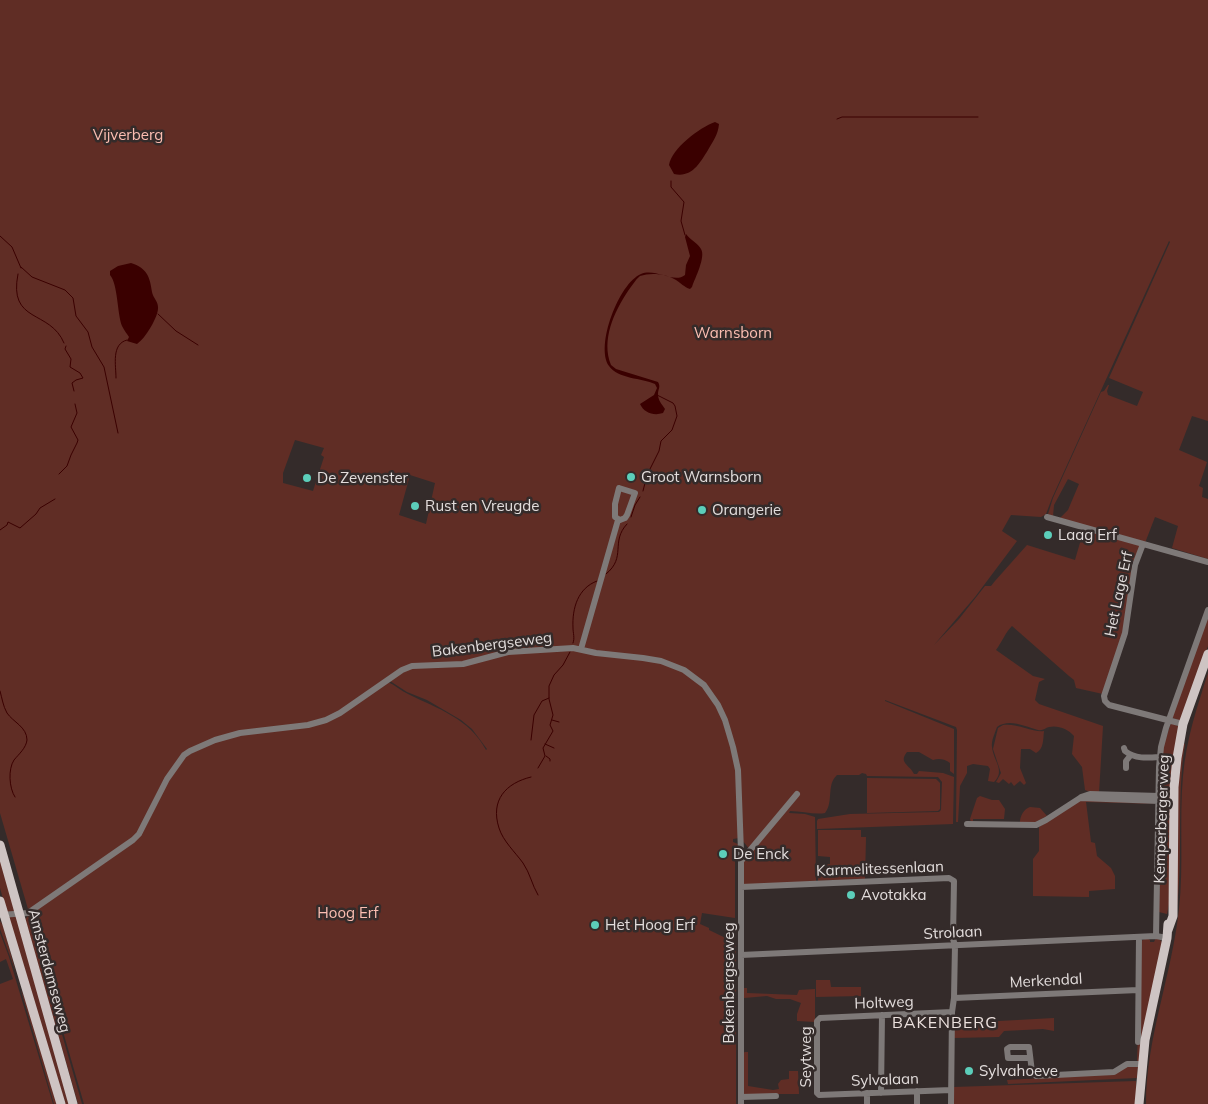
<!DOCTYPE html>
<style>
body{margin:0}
canvas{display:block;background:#342b2a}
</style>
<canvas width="1208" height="1104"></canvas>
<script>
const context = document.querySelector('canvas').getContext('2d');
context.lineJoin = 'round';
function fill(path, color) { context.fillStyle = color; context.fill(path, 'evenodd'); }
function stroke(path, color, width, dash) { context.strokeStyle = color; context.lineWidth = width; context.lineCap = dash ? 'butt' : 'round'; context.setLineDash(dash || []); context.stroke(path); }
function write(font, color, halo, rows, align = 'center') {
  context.font = font + ' Mulish,sans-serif'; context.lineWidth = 5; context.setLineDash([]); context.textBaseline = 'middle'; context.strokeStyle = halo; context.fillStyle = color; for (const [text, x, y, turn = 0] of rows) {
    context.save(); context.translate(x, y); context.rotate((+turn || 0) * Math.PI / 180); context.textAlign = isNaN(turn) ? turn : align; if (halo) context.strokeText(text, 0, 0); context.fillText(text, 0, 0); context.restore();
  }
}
fill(new Path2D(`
 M 0,0 L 1208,0 L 1208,421 L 1192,416 L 1179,450 L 1207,462 L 1199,486 L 1203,488 L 1202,497 L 1208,499 L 1208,559 L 1172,548 L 1178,526 L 1155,517 L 1145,543 L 1059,519 L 1068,510 L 1079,484 L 1068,479 L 1054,505 L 1053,516 L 1048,514 L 1053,498 L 1101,392 L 1104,391 L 1108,385 L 1109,385 L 1107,391 L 1108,395 L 1137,406 L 1143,392 L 1109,378 L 1170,242 L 1169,241 L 1052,498 L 1046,514 L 1041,517 L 1011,515 L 1002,531 L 1017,541 L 975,597 L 934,645 L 959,619 L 985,586 L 991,586 L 995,581 L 1027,545 L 1075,560 L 1084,529 L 1139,544 L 1140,546 L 1133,564 L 1123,632 L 1103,694 L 1076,688 L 1074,680 L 1069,676 L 1012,626 C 1005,633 1002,642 996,650 L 1033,676 L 1045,679 L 1039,682 L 1035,700 L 1039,704 L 1103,726 L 1099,793 L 1090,792 L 1085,790 L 1082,767 L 1072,754 L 1074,736 C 1068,729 1058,725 1049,727 C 1045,728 1043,731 1038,730 C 1026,727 1009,718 997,727 C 995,733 991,741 992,747 C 993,760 1006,771 994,782 L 988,781 L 990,769 L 988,766 L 973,764 L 967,766 L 967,773 L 960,786 L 958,822 L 956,822 L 957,730 L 956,727 L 885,700 L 885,701 L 954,729 L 954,774 L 950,771 L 950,763 C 945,759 939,758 933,760 L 919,752 L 907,752 C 898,763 910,765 914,774 L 917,774 L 919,771 L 943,773 L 954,777 L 953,824 L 817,829 L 817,821 L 818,819 L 850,814 L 939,812 L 941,810 L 942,782 L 938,777 L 867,776 L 866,774 L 862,773 L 859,775 L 837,775 C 826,785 834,802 825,813 C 815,815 802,811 790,811 L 789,813 L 805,814 L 815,817 L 816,882 L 745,885 L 743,884 L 742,862 L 751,851 L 742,840 L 740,776 L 736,775 L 739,838 L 733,839 L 733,842 L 738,844 L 739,850 L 735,854 L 735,918 L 702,913 L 700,924 L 709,928 L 709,930 L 736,943 L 736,1104 L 84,1104 L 29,914 C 52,895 85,876 110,858 C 120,851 133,845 140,835 C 156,812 167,767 191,751 C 231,726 280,735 323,721 C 347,714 366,693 388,682 C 395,685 401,691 408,694 C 438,709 469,718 486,750 L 487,749 L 472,729 L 461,720 L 427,700 L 407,692 L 387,679 L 339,712 L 325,719 L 308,724 L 240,732 L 215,739 L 189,750 L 183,755 L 166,778 L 136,836 L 31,910 L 28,909 L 0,813 ZM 295,440 L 324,448 L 321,455 L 324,457 L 313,491 L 283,483 L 283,473 ZM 410,475 L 435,483 L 426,524 L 399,515 Z
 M 1208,615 L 1208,646 L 1183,718 L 1179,721 L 1173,718 L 1172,715 Z
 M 1208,673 L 1208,1104 L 1146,1104 C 1146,1038 1172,975 1179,909 C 1184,865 1179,820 1183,776 C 1186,740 1197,707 1208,673 Z
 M 1171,723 L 1178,726 L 1169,904 L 1167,914 L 1159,912 L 1161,767 L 1163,747 Z
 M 1003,725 C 1017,723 1034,733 1044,731 C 1043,739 1044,749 1036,753 L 1030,749 L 1021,749 L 1020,768 L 1026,783 L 1024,785 L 1020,781 L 1014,786 L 1011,782 L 1009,784 L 1003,779 L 999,783 L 996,782 L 1001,773 L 993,749 L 998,728 Z
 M 1182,743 L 1185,744 C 1176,800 1184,858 1176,915 L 1176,798 Z
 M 867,778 L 936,779 L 940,783 L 940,809 L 938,811 L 867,813 Z
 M 980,796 L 992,800 L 999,800 L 1005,809 L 1004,819 L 973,819 L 973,822 L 971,822 L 970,819 L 977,798 Z
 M 1081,799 L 1157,804 L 1086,802 L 1091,842 L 1095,843 L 1097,856 L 1111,868 L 1115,876 L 1115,889 L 1089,891 L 1089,897 L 1033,896 L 1033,859 L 1039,851 L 1039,827 Z
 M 1030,807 L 1040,808 L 1047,816 L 1036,822 L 1020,822 C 1020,816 1024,809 1030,807 Z
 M 818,830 L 861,830 L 861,837 L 866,837 L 865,879 L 818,881 L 818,865 L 830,864 L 830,857 L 818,856 Z
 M 0,856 L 16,912 L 7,913 L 0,888 Z
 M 16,914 L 70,1104 L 63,1104 L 8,915 Z
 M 28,916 L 82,1104 L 78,1104 L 25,919 Z
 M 0,921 L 3,925 L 20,988 L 31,1012 L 58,1104 L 54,1104 L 15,970 L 0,929 Z
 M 0,933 L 9,957 L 53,1104 L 0,1104 L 0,984 L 13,979 L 6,959 L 0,962 Z
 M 1147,938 L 1150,940 L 1150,942 L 1154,942 L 1156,938 L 1159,939 L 1163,943 L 1139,1061 L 1137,1061 L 1141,941 Z
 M 816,980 L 830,980 L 831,987 L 861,987 L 861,996 L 816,997 Z
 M 744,988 L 747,988 L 747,993 L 797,995 L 799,990 L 815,989 L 815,1022 L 797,1021 L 797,1014 L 801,1003 L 790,999 L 776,999 L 767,996 L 744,998 Z
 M 1054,1018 L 1054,1031 L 1043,1029 L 1004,1031 L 999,1037 L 954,1038 L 954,1029 L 963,1029 L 963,1023 Z
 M 745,1052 L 748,1052 L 748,1086 L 773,1090 L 779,1089 L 778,1084 L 781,1080 L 789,1079 L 789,1071 L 798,1071 L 799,1094 L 743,1094 L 743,1053 Z
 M 1125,1066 L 1138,1067 L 1137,1078 L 1008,1084 L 1007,1080 L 1114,1074 Z
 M 1136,1081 L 1136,1104 L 953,1104 L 954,1087 Z`), '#602d25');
fill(new Path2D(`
 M 715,122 L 719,124 C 718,135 713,141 708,150 C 700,163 692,178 674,174 L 669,165 C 672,148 699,128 715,122 Z
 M 686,234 C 690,240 698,243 701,249 C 706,257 695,278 692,287 L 690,289 C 684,287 681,283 676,280 C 667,274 651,272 640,276 C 635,280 632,286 628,291 C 614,312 601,340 611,365 L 616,369 L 658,382 C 661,387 658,389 658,394 C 658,401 662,404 665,409 L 663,413 C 654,416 644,413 640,404 L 654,395 L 657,388 L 655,384 C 642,378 618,379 609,366 C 595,346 619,283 641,274 C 656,268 674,284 685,275 L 686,265 L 690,256 L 685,237 Z
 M 131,263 C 147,268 150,277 152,292 C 153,298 158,301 158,307 C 159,316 145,339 137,344 L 127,341 L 129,337 C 127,334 124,330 122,326 C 117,313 118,284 110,275 L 110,271 L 118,266 Z`), '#3a0000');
stroke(new Path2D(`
 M 837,119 L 842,117 L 978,117
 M 671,181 L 671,187 L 684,202 L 681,221 L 685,235
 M 0,236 L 12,247 L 21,268
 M 21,267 L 32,277 L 65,290 L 73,298 L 76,316 L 88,332 L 92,347 L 104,367 L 118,433
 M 18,274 C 8,324 50,309 64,343
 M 158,314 L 176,331 L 198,345
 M 66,346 L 65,349 L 71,359 L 70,367 L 80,373 L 83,378 L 76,380 L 72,383 L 74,391
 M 116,378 C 116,365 111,344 127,340
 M 59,474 L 67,466 L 71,455 L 77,443 L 78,440 L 71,427 L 77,413 L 75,404
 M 643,491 L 647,475 L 659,451 L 661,441 L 672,430 L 677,416 L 675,406 L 673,403 L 657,395
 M 631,517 L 635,505 L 640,497
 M 0,530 L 7,525 L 8,522 L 20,528 L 36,514 L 40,508 L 55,499
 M 606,574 C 627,557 610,542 627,524
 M 573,643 C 575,638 573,633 573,628 C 572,608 578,588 597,581
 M 0,691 C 2,698 3,706 7,713 C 13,722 27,727 27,740 C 26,748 19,754 14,760 C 8,769 9,788 15,797
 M 552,720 L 559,722
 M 531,740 L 534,715 L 542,701 L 549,698
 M 545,744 L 554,748
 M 546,756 L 550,759 L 550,761
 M 538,768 L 545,756 L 543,748 L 553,731 L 550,725 L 553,715 L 549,699 L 549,686 L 554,675 L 563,665 L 570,652
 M 531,777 C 506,783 490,800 499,828 C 503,841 515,852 523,863 C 530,873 532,885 538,895`), '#3a0000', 1);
stroke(new Path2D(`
 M 619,488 L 635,493 L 627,515 L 625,518 L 620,520 L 615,517 L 615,504 Z
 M 1047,517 L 1208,562
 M 1143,544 L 1135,565 L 1125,633 L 1104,696 L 1105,701 L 1109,705 L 1183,724
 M 581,649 L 618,520
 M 1124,748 L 1125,751 C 1135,759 1147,758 1159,757
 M 1126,768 L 1126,761 L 1130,756
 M 1081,797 L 1090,794 L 1159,796
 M 967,824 L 1036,825 L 1046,820 L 1080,798 L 1159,801
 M 741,861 L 797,794
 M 741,887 L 949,878 L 954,881 L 953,939 L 955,945 L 954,998 L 952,1012 L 951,1104
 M 0,915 L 28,913 L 133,840 L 139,834 L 167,779 L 184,755 L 190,751 L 215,740 L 240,733 L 308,725 L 326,720 L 340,713 L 402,670 L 412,666 L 463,664 L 508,652 L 573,648 L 596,653 L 643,658 L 661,661 L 684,670 L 704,685 L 718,705 L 725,720 L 733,747 L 738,770 L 741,852 L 741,1104
 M 1156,936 L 1159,767 L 1161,747 L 1166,728 L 1208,610
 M 741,955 L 1156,936 L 1167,938
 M 954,998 L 1138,990
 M 1138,1042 L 1139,937
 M 1030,1058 L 1008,1058 L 1007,1049 L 1010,1047 L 1029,1047 L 1032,1072 L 1036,1076 L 1114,1072 L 1127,1064 L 1142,1064
 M 951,1090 L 819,1095 L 817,1093 L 817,1021 L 820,1018 L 952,1012
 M 917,1091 L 917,1104
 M 881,1093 L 882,1015
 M 741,1097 L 776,1096
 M 867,1104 L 867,1093`), '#7e7978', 6);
stroke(new Path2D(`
 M 0,845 L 73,1104
 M 0,901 L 61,1104
 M 1168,930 L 1173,916 L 1174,787 L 1177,758 L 1183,724 L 1208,654
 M 1139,1104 L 1145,1040 L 1167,938 L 1168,924`), '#cec4c3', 9);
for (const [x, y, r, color] of [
 [631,477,5,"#5cceba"],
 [307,478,5,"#5cceba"],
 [415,506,5,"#5cceba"],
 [702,510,5,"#5cceba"],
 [1048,535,5,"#5cceba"],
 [723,854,5,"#5cceba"],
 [851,895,5,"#5cceba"],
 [595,925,5,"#5cceba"],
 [969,1071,5,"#5cceba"]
]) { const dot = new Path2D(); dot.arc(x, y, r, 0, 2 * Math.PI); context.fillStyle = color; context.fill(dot); stroke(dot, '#342b2a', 2); }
write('15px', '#fcbeb2', '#342b2a', [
 ["Vijverberg",128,135],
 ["Warnsborn",733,333],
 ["Hoog Erf",348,913]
]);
write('15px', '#e3dddc', '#342b2a', [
 ["Groot Warnsborn",641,477],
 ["De Zevenster",317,478],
 ["Rust en Vreugde",425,506],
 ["Orangerie",712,510],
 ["Laag Erf",1058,535],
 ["De Enck",733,854],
 ["Avotakka",861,895],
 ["Het Hoog Erf",605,925],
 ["Sylvahoeve",979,1071]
], 'left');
write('15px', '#e3dddc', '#342b2a', [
 ["Het Lage Erf",1119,594,-78],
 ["Bakenbergseweg",492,645,-7],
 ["Kemperbergerweg",1162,819,-88],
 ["Karmelitessenlaan",880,869,-2],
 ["Strolaan",953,933,-3],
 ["Amsterdamseweg",49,971,75],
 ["Merkendal",1046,981,-3],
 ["Bakenbergseweg",729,983,-90],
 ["Holtweg",884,1003,-2],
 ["Seytweg",806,1057,-90],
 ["Sylvalaan",885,1080,-2]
]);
context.letterSpacing = '1px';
write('16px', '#ede2df', '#342b2a', [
 ["BAKENBERG",945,1023]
]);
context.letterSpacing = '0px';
</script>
